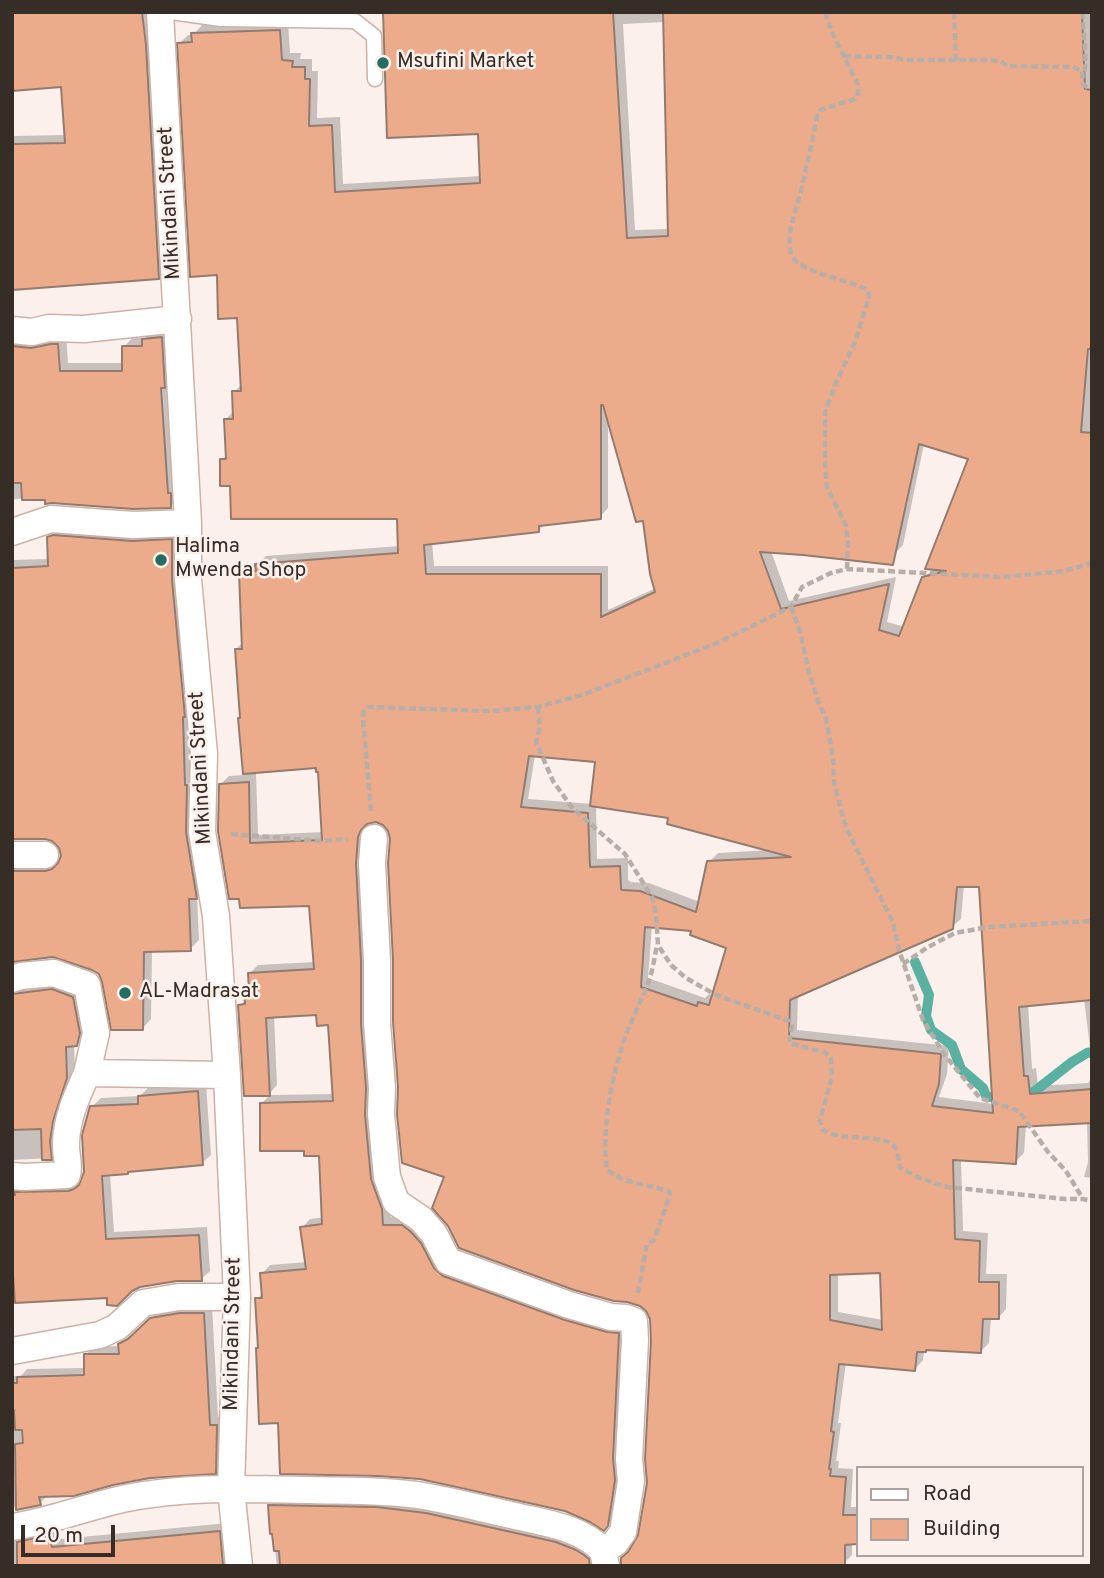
<!DOCTYPE html>
<style>
body{margin:0}
#map{position:relative;width:1104px;height:1578px;overflow:hidden;background:#fbf0eb;font-family:Overpass,sans-serif}
canvas{display:block}
.frame{position:absolute;inset:0;border:14px solid #372d27;pointer-events:none}
.legend{position:absolute;left:856px;top:1466px;width:228px;height:91px;box-sizing:border-box;background:#fbf0eb;border:2px solid #ada29d;margin:0;padding:9px 12px;list-style:none;font-size:21px;color:#372d27}
.legend li{display:flex;align-items:center;gap:14px;height:35px}
.legend b{width:35px;border:2px solid #ada29d}
.scale{position:absolute;left:21px;top:1525px;width:94px;height:32px;box-sizing:border-box;border:4px solid #372d27;border-top:0;padding-left:9px;font-size:21px;line-height:24px;white-space:nowrap;color:#372d27;-webkit-text-stroke:5px #fbf0eb;paint-order:stroke}
</style>
<div id="map">
<canvas width="1104" height="1578"></canvas>
<div class="frame"></div>
<ul class="legend">
<li><b style="height:9px;background:#fff"></b>Road</li>
<li><b style="height:19px;background:#ecac8c"></b>Building</li>
</ul>
<div class="scale">20 m</div>
</div>
<script>
const context = document.querySelector('canvas').getContext('2d');
context.lineJoin = 'round';
function fill(path, color) { context.fillStyle = color; context.fill(path, 'evenodd'); }
function stroke(path, color, width, dash) { context.strokeStyle = color; context.lineWidth = width; context.lineCap = dash ? 'butt' : 'round'; context.setLineDash(dash || []); context.stroke(path); }
function write(font, color, halo, rows, align = 'center') {
  context.font = font + ' Overpass,sans-serif'; context.lineWidth = 5; context.setLineDash([]); context.textBaseline = 'middle'; context.strokeStyle = halo; context.fillStyle = color; for (const [text, x, y, turn = 0] of rows) {
    context.save(); context.translate(x, y); context.rotate((+turn || 0) * Math.PI / 180); context.textAlign = isNaN(turn) ? turn : align; if (halo) context.strokeText(text, 0, 0); context.fillText(text, 0, 0); context.restore();
  }
}
fill(new Path2D(`
 M 12,12 L 151,12 L 167,269 L 158,277 L 12,288 L 12,136 L 66,135 L 63,85 Z
 M 384,12 L 1092,12 L 1092,1063 L 1084,999 L 1028,1004 L 1032,1069 L 1036,1068 L 1038,1086 L 1088,1083 L 1092,1078 L 1092,1178 L 1084,1177 L 1088,1162 L 1087,1121 L 1026,1125 L 1024,1153 L 1015,1162 L 961,1159 L 963,1231 L 988,1233 L 986,1274 L 1007,1274 L 1006,1309 L 998,1318 L 991,1318 L 989,1343 L 980,1352 L 928,1348 L 924,1352 L 923,1360 L 915,1369 L 846,1363 L 838,1423 L 841,1423 L 836,1461 L 839,1461 L 838,1468 L 853,1469 L 851,1507 L 857,1507 L 857,1543 L 852,1543 L 852,1555 L 844,1563 L 631,1550 L 640,1536 L 648,1483 L 652,1341 L 651,1320 L 649,1311 L 447,1176 L 399,1087 L 391,838 L 389,830 L 384,824 L 376,821 L 368,822 L 364,854 L 391,1217 L 412,1218 L 442,1260 L 627,1325 L 623,1471 L 613,1520 L 604,1529 L 565,1510 L 279,1421 L 260,1347 L 257,1299 L 263,1293 L 262,1274 L 270,1265 L 307,1262 L 302,1228 L 310,1219 L 324,1217 L 321,1154 L 305,1149 L 261,1104 L 270,1095 L 335,1094 L 330,1024 L 318,1013 L 274,1015 L 277,1085 L 269,1094 L 240,1005 L 247,999 L 246,993 L 250,989 L 249,974 L 258,965 L 315,962 L 311,904 L 241,906 L 221,784 L 229,776 L 245,775 L 240,719 L 242,717 L 236,649 L 243,642 L 240,574 L 249,565 L 258,564 L 266,556 L 400,546 L 399,517 L 231,485 L 222,460 L 227,455 L 226,419 L 234,411 L 234,392 L 242,384 L 239,316 L 218,273 L 179,44 L 188,35 L 193,35 L 202,25 L 288,22 L 290,53 L 301,53 L 300,59 L 312,59 L 312,71 L 318,71 L 317,118 L 340,117 L 343,184 L 482,176 L 480,132 ZM 665,22 L 670,229 L 635,230 L 623,24 ZM 608,423 L 645,519 L 656,588 L 608,610 L 608,566 L 434,566 L 432,542 L 538,531 L 545,524 L 600,517 L 608,508 ZM 924,444 L 970,458 L 933,569 L 924,578 L 905,627 L 887,622 L 896,577 L 789,601 L 771,551 L 894,554 L 903,545 ZM 535,755 L 597,761 L 592,804 L 528,799 ZM 318,766 L 324,832 L 258,835 L 256,772 ZM 596,805 L 671,816 L 771,850 L 718,853 L 709,862 L 700,902 L 649,883 L 631,882 L 628,880 L 628,858 L 597,859 ZM 964,885 L 981,885 L 994,1104 L 939,1097 L 947,1074 L 949,1046 L 797,1030 L 798,994 L 952,927 L 961,919 ZM 652,926 L 693,929 L 728,947 L 713,996 L 709,994 L 705,998 L 648,978 ZM 882,1271 L 883,1320 L 838,1312 L 838,1273 Z
 M 170,329 L 179,498 L 171,506 L 47,498 L 12,499 L 12,335 L 66,336 L 68,363 L 124,363 L 124,347 L 132,338 L 145,338 L 152,331 Z
 M 58,529 L 180,532 L 205,889 L 197,897 L 199,940 L 190,949 L 152,950 L 151,1019 L 143,1028 L 104,982 L 100,973 L 93,969 L 53,956 L 12,961 L 12,860 L 55,863 L 61,861 L 62,856 L 61,847 L 54,840 L 45,837 L 12,837 L 12,560 L 50,559 L 49,538 Z
 M 61,981 L 81,988 L 85,1036 L 74,1045 L 75,1068 L 59,1150 L 51,1158 L 12,1160 L 12,983 Z
 M 206,1084 L 211,1155 L 202,1163 L 110,1174 L 114,1232 L 207,1227 L 210,1271 L 201,1279 L 176,1280 L 140,1286 L 109,1296 L 12,1302 L 12,1181 L 34,1185 L 83,1181 L 85,1175 L 92,1107 L 101,1098 L 140,1096 L 148,1088 Z
 M 212,1305 L 218,1417 L 225,1417 L 224,1463 L 215,1472 L 150,1477 L 48,1495 L 40,1503 L 29,1506 L 12,1507 L 12,1376 L 21,1376 L 27,1369 L 86,1368 L 85,1355 L 94,1347 L 120,1346 L 129,1336 L 138,1330 L 161,1310 Z
 M 278,1497 L 373,1499 L 565,1534 L 602,1566 L 277,1566 L 270,1506 Z
 M 228,1523 L 233,1566 L 12,1566 L 12,1535 L 57,1528 L 61,1539 Z`), '#0003');
stroke(new Path2D(`
 M 915,962 L 929,995 L 926,1016 L 931,1030 L 952,1045 L 961,1069 L 983,1088 L 986,1096 L 1003,1100
 M 1021,1102 L 1072,1062 L 1087,1053 L 1092,1052`), '#5ab1a2', 10);
const building = new Path2D(`
 M 12,12 L 142,12 L 146,45 L 159,279 L 12,290 L 12,144 L 65,143 L 61,87 L 12,91 Z
 M 383,12 L 613,12 L 627,238 L 668,236 L 663,12 L 1082,12 L 1085,89 L 1092,90 L 1092,349 L 1088,349 L 1081,432 L 1092,433 L 1092,1000 L 1019,1007 L 1024,1076 L 1028,1076 L 1030,1094 L 1092,1089 L 1092,1123 L 1018,1127 L 1016,1164 L 953,1160 L 955,1239 L 980,1241 L 979,1282 L 999,1282 L 999,1319 L 983,1319 L 981,1353 L 926,1350 L 926,1352 L 917,1352 L 915,1371 L 839,1364 L 831,1431 L 834,1432 L 829,1469 L 831,1469 L 830,1476 L 846,1477 L 843,1515 L 857,1515 L 857,1544 L 845,1545 L 845,1566 L 621,1566 L 621,1558 L 628,1552 L 638,1535 L 647,1483 L 645,1459 L 651,1341 L 650,1319 L 646,1311 L 640,1306 L 627,1302 L 614,1301 L 574,1290 L 459,1248 L 448,1226 L 432,1208 L 444,1177 L 402,1163 L 397,1114 L 398,1087 L 393,1022 L 393,960 L 388,863 L 390,839 L 388,831 L 383,825 L 376,822 L 367,824 L 361,830 L 358,837 L 356,864 L 361,961 L 361,1024 L 366,1088 L 365,1115 L 371,1179 L 382,1209 L 383,1225 L 402,1225 L 410,1231 L 421,1243 L 434,1268 L 443,1276 L 565,1320 L 607,1332 L 619,1333 L 613,1458 L 615,1480 L 608,1526 L 604,1531 L 590,1522 L 565,1511 L 420,1479 L 378,1476 L 280,1474 L 278,1423 L 259,1424 L 256,1348 L 258,1348 L 255,1298 L 262,1298 L 260,1273 L 306,1269 L 300,1227 L 322,1224 L 319,1156 L 304,1156 L 304,1151 L 260,1151 L 260,1103 L 333,1101 L 328,1025 L 317,1026 L 316,1015 L 266,1018 L 270,1096 L 244,1096 L 238,1005 L 245,1004 L 244,992 L 249,992 L 248,973 L 314,969 L 309,906 L 240,908 L 239,899 L 229,899 L 218,831 L 219,784 L 249,782 L 250,843 L 322,840 L 318,772 L 316,772 L 316,768 L 243,774 L 238,718 L 240,718 L 235,649 L 242,649 L 239,573 L 256,571 L 255,564 L 398,553 L 397,519 L 231,519 L 230,486 L 220,486 L 220,459 L 226,459 L 224,419 L 233,419 L 232,391 L 241,391 L 237,318 L 218,319 L 217,275 L 190,277 L 177,43 L 192,42 L 191,33 L 280,30 L 282,60 L 293,61 L 292,67 L 305,67 L 305,79 L 310,79 L 309,126 L 332,125 L 335,192 L 480,183 L 478,134 L 387,138 ZM 601,405 L 603,405 L 636,522 L 643,521 L 650,574 L 655,592 L 601,617 L 601,574 L 426,574 L 424,545 L 539,532 L 539,526 L 601,519 ZM 919,444 L 968,459 L 925,569 L 946,571 L 922,577 L 899,636 L 879,630 L 889,584 L 781,609 L 760,552 L 803,555 L 893,565 ZM 529,756 L 595,762 L 590,806 L 668,818 L 667,824 L 791,857 L 707,861 L 696,912 L 640,891 L 622,890 L 621,889 L 620,866 L 590,867 L 588,813 L 521,807 ZM 957,887 L 979,887 L 993,1113 L 932,1106 L 939,1084 L 941,1054 L 789,1038 L 790,1000 L 953,929 ZM 645,927 L 691,931 L 690,935 L 726,948 L 709,1005 L 698,1002 L 697,1006 L 641,987 ZM 880,1273 L 882,1330 L 830,1320 L 830,1275 Z
 M 162,337 L 165,388 L 161,388 L 168,493 L 171,493 L 171,508 L 133,509 L 52,503 L 45,504 L 45,500 L 22,500 L 21,483 L 12,483 L 12,346 L 31,348 L 51,344 L 58,344 L 60,371 L 122,371 L 122,346 L 142,346 L 142,339 Z
 M 53,535 L 132,541 L 172,539 L 172,580 L 185,717 L 183,717 L 185,785 L 187,785 L 186,832 L 197,899 L 189,899 L 191,951 L 144,952 L 143,1030 L 111,1030 L 102,982 L 99,974 L 92,970 L 53,957 L 12,962 L 12,871 L 45,871 L 52,869 L 58,863 L 61,856 L 59,848 L 52,841 L 45,839 L 12,839 L 12,568 L 48,566 L 47,537 Z
 M 52,989 L 73,997 L 80,1033 L 77,1046 L 66,1047 L 67,1078 L 53,1121 L 50,1141 L 52,1160 L 42,1160 L 41,1129 L 12,1130 L 12,994 Z
 M 198,1091 L 203,1165 L 128,1172 L 128,1174 L 102,1176 L 106,1239 L 199,1235 L 202,1281 L 177,1281 L 140,1287 L 132,1291 L 117,1306 L 107,1305 L 107,1298 L 15,1303 L 12,1262 L 12,1195 L 15,1195 L 14,1192 L 68,1191 L 74,1189 L 79,1185 L 84,1172 L 82,1135 L 90,1106 L 138,1104 L 138,1096 Z
 M 180,1313 L 204,1313 L 210,1425 L 217,1425 L 216,1474 L 150,1478 L 113,1485 L 74,1496 L 39,1497 L 41,1505 L 16,1510 L 15,1444 L 23,1443 L 22,1430 L 15,1430 L 14,1410 L 12,1410 L 12,1383 L 17,1383 L 17,1377 L 84,1375 L 84,1354 L 119,1354 L 118,1344 L 128,1339 L 150,1318 Z
 M 268,1505 L 377,1507 L 426,1513 L 556,1542 L 576,1550 L 584,1555 L 589,1559 L 590,1566 L 280,1566 L 279,1551 L 274,1551 L 272,1534 L 270,1534 Z
 M 220,1531 L 223,1566 L 17,1566 L 17,1542 L 49,1535 L 52,1547 Z`);
fill(building, '#ecac8c');
stroke(building, '#937b6f', 2);
const lane = new Path2D(`
 M 171,12 L 221,19 L 355,21 L 374,36 L 375,79`);
const street = new Path2D(`
 M 160,12 L 188,523 L 188,579 L 204,754 L 202,832 L 216,916 L 227,1075 L 237,1297 L 231,1489 L 239,1566
 M 12,330 L 32,332 L 49,328 L 84,329 L 178,319
 M 12,532 L 51,519 L 133,525 L 188,523
 M 374,838 L 372,863 L 377,961 L 377,1023 L 382,1088 L 381,1114 L 387,1177 L 396,1202 L 421,1219 L 434,1234 L 448,1261 L 569,1305 L 611,1317 L 626,1318 L 634,1321 L 635,1340 L 629,1459 L 631,1481 L 623,1532 L 615,1543 L 603,1551 L 606,1566
 M 12,855 L 45,855
 M 12,979 L 21,976 L 54,973 L 87,985 L 96,1033 L 87,1073 L 227,1075
 M 12,1176 L 24,1177 L 67,1175 C 70,1165 65,1153 66,1142 C 67,1117 77,1096 87,1073
 M 12,1351 L 100,1335 L 117,1327 L 143,1303 L 179,1297 L 237,1297
 M 12,1527 C 60,1520 104,1499 152,1494 C 204,1487 258,1489 311,1490 C 346,1491 382,1490 417,1495 C 449,1500 479,1508 511,1515 C 543,1523 580,1526 603,1551`);
stroke(lane, '#ccb2a5', 17);
stroke(street, '#ccb2a5', 29);
stroke(new Path2D(`
 M 825,12 L 832,32 L 858,85 L 858,93 L 855,99 L 820,110 L 817,116 C 812,143 806,169 800,195 C 795,213 788,230 790,248 C 790,254 793,259 797,262 C 816,276 846,279 868,290 L 869,297 L 855,342 L 838,378 L 825,412 L 825,466 L 827,487 L 846,526 L 848,541 L 847,569
 M 954,12 L 956,61
 M 1083,12 C 1082,33 1088,54 1084,75
 M 844,56 L 890,57 L 907,60 L 988,60 L 1000,61 L 1007,66 L 1073,67 L 1082,71 L 1083,84 L 1087,87 L 1092,88
 M 791,607 L 800,631 L 808,668 L 818,701 L 826,719 L 833,757 L 834,783 L 846,828 L 893,922 L 899,950 L 923,1020 L 944,1054 L 980,1098 L 1019,1111 L 1048,1152 L 1066,1171 L 1083,1199
 M 538,707 L 540,727 L 536,742 L 553,781 L 573,809 L 625,854 L 652,897 L 656,913 L 658,945 L 671,965 L 686,978 L 716,995 L 789,1021 L 792,1026 L 789,1043 L 826,1053 L 831,1058 L 832,1077 L 820,1120 L 822,1129 C 839,1143 885,1132 895,1147 C 898,1153 899,1162 900,1168 L 920,1178 L 947,1187 L 1065,1199 L 1083,1199 L 1092,1201
 M 371,811 L 363,718 L 364,711 L 368,707 L 490,711 L 538,707 L 582,695 L 717,643 L 791,607 L 802,587 L 831,573 L 847,569 L 1002,577 L 1065,571 L 1092,563
 M 231,834 L 320,841 L 348,839
 M 903,964 L 928,947 L 955,933 L 988,927 L 1092,921
 M 638,1293 L 647,1244 L 654,1240 L 670,1195 L 669,1191 L 624,1180 L 607,1170 C 601,1129 612,1076 625,1037 C 632,1019 641,1001 648,983 C 653,971 654,958 657,946`), '#b8aea8', 4.5, [7, 3.5]);
stroke(lane, '#fff', 14);
stroke(street, '#fff', 26);
for (const [x, y, r, color] of [
 [383,63,7,"#256c61"],
 [161,560,7,"#256c61"],
 [125,993,7,"#256c61"]
]) { const dot = new Path2D(); dot.arc(x, y, r, 0, 2 * Math.PI); context.fillStyle = color; context.fill(dot); stroke(dot, '#fbf0eb', 2.5); }
write('21px', '#372d27', '#fbf0eb', [
 ["Msufini Market",397,63],
 ["Halima",175,548],
 ["Mwenda Shop",175,572],
 ["AL-Madrasat",139,993]
], 'left');
write('21px', '#372d27', '#fbf0eb', [
 ["Mikindani Street",171,203,-93],
 ["Mikindani Street",202,768,-93],
 ["Mikindani Street",234,1334,-89]
]);
</script>
